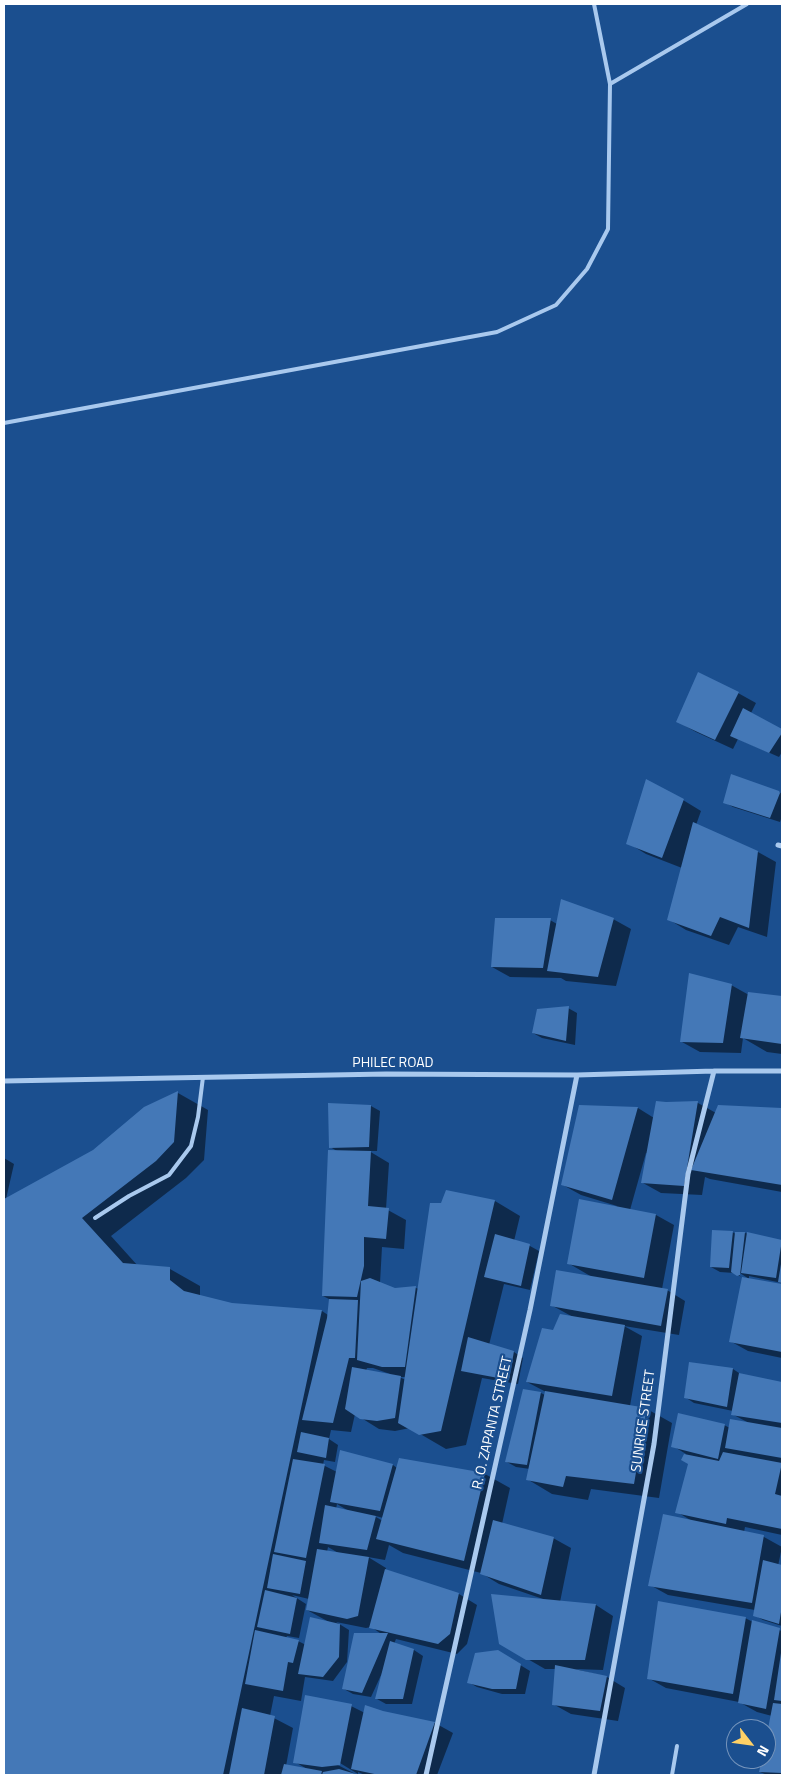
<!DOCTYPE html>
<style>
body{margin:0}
#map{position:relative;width:786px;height:1779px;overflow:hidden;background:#1b4f8f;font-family:"Titillium Web",sans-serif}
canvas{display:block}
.frame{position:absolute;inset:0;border:5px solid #fff;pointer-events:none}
.north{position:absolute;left:726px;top:1719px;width:50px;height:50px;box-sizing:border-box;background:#1b4f8f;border:1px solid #7695bc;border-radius:50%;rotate:120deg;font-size:14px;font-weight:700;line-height:20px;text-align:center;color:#fff}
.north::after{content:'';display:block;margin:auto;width:18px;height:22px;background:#ffd166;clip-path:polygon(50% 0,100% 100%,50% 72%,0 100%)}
</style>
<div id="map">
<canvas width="786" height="1779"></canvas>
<div class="frame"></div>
<div class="north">N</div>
</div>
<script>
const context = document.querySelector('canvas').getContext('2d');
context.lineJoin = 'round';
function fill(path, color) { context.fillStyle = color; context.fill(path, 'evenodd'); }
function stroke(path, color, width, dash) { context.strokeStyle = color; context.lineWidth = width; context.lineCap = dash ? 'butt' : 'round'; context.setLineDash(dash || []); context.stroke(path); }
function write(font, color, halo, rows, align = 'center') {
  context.font = font + ' "Titillium Web",sans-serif'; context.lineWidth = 4.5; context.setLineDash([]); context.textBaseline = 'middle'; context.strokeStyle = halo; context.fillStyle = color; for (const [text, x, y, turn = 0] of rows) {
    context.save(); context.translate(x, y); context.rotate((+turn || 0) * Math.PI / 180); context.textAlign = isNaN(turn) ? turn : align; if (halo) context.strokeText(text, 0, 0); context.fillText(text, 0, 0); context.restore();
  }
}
fill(new Path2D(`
 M 738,693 L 756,703 L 751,713 L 782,730 L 782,752 L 779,757 L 738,739 L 733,749 L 696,732 L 678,722 Z
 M 779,792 L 782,794 L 782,816 L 780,822 L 733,807 L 724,802 Z
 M 683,800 L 701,811 L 696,825 L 758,852 L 776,862 L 767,937 L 738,927 L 729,945 L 686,930 L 668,919 L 682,868 L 646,854 L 628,843 Z
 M 613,919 L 631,929 L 616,986 L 566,981 L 561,978 L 510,977 L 492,967 L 550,920 L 557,924 Z
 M 731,985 L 749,995 L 749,993 L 782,997 L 782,1054 L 767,1052 L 743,1038 L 741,1053 L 700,1052 L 682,1042 Z
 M 568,1008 L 577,1013 L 575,1045 L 542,1038 L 533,1033 Z
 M 178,1093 L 208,1110 L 204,1160 L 186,1178 L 111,1236 L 138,1266 L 170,1269 L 200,1286 L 200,1297 L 232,1304 L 322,1311 L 328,1315 L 331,1300 L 323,1296 L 337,1151 L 330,1147 L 371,1106 L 380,1111 L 377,1151 L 369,1151 L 389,1163 L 386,1209 L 406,1220 L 404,1249 L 382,1247 L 380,1283 L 395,1289 L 416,1288 L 419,1289 L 495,1201 L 520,1216 L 514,1241 L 530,1246 L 539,1251 L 530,1290 L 504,1284 L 489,1345 L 514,1352 L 523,1358 L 518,1384 L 482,1378 L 466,1445 L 446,1449 L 410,1428 L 395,1431 L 379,1429 L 355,1414 L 351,1432 L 331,1430 L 329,1439 L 338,1445 L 335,1462 L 324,1460 L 323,1465 L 337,1472 L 393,1465 L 397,1468 L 400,1459 L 485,1474 L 510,1488 L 502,1524 L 553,1538 L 571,1548 L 560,1602 L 596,1605 L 613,1616 L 603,1670 L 575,1669 L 607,1677 L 625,1688 L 618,1721 L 571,1714 L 553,1704 L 556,1669 L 545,1669 L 500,1643 L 543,1599 L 499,1584 L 481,1573 L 403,1553 L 389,1545 L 385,1560 L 368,1557 L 386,1568 L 386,1571 L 459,1594 L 477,1605 L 467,1644 L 457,1654 L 396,1639 L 394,1644 L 414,1650 L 423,1656 L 412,1704 L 386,1704 L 377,1699 L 382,1673 L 371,1697 L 353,1694 L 344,1689 L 383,1635 L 371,1627 L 366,1628 L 336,1622 L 349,1630 L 347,1662 L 333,1681 L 305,1677 L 301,1701 L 274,1696 L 270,1716 L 293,1728 L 286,1766 L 307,1769 L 295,1762 L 351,1706 L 365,1713 L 383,1712 L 435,1723 L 453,1733 L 437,1775 L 365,1775 L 358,1772 L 358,1774 L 335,1760 L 334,1763 L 357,1775 L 4,1775 L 4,1158 L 14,1164 L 6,1199 L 94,1151 ZM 367,1368 L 373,1368 L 390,1374 L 390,1376 L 366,1371 ZM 399,1377 L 406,1377 L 406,1380 ZM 337,1504 L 347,1510 L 336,1509 ZM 376,1516 L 383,1518 L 383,1521 L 376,1517 ZM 328,1547 L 340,1554 L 327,1552 ZM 292,1595 L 309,1599 L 307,1610 L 329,1622 L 306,1645 L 298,1641 L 286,1638 L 287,1636 L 299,1638 L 306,1604 Z
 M 698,1103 L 716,1113 L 719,1106 L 782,1109 L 782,1192 L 710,1179 L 705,1177 L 702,1195 L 661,1193 L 643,1183 L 648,1154 L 646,1153 L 630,1210 L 656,1215 L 674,1225 L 662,1289 L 667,1290 L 685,1301 L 679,1335 L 624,1326 L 642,1336 L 630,1406 L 647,1409 L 672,1423 L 659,1498 L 591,1489 L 588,1500 L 552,1494 L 527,1479 L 530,1469 L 516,1467 L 507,1462 L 524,1391 L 541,1393 L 545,1395 L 546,1392 L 527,1382 L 554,1331 L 573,1317 L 551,1305 L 592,1277 L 568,1263 L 617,1206 L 581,1195 L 563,1185 L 580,1106 L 638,1108 L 654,1118 L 666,1104 Z
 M 732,1232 L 736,1234 L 745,1233 L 782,1241 L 782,1283 L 749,1276 L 749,1279 L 740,1273 L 740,1276 L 749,1282 L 750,1280 L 782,1286 L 782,1358 L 748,1351 L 730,1341 L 743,1278 L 738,1275 L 734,1273 L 720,1272 L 711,1267 Z
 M 733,1369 L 742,1375 L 782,1383 L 782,1535 L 745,1527 L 744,1532 L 764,1537 L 782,1547 L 778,1566 L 782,1567 L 782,1626 L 763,1620 L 754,1615 L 755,1610 L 668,1595 L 650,1585 L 692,1521 L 677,1512 L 690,1464 L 682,1460 L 686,1454 L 673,1446 L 724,1425 L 730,1428 L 747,1422 L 732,1414 L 733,1411 L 694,1403 L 685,1397 Z
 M 745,1618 L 753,1622 L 782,1631 L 782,1775 L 767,1775 L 760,1772 L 763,1759 L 766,1759 L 766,1745 L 772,1716 L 757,1712 L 739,1702 L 666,1688 L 648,1678 Z
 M 497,1651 L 530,1671 L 525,1694 L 502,1694 L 477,1687 L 468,1682 Z`), '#0007');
fill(new Path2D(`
 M 698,672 L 739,692 L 715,740 L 676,722 Z
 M 743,708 L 782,729 L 782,733 L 769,753 L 730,736 Z
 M 731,774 L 779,791 L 780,793 L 770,818 L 723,803 Z
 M 646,779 L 684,799 L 662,858 L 626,844 Z
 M 693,822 L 758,851 L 749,928 L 720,917 L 711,936 L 667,920 Z
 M 561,899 L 614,918 L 598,977 L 547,971 Z
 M 495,918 L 551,918 L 543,968 L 491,967 Z
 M 689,973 L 732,984 L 723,1043 L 680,1042 Z
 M 748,992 L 782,996 L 782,1044 L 740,1038 Z
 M 569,1006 L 566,1041 L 532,1033 L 537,1009 Z
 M 178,1091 L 174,1142 L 156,1161 L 82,1218 L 123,1263 L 170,1267 L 170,1280 L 184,1291 L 232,1303 L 322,1310 L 223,1775 L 4,1775 L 4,1199 L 93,1150 L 144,1107 Z
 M 656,1101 L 666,1102 L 698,1101 L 684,1186 L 641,1183 Z
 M 328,1103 L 371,1105 L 369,1147 L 329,1148 Z
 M 579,1105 L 638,1107 L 612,1200 L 561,1185 Z
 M 718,1105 L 782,1108 L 782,1185 L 691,1170 Z
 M 328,1150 L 371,1151 L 368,1206 L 389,1208 L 386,1239 L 364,1237 L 364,1266 L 357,1297 L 322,1296 Z
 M 446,1190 L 495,1200 L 441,1431 L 419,1435 L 398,1423 L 430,1203 L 441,1203 Z
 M 579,1199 L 656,1214 L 644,1278 L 567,1264 Z
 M 712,1230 L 733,1231 L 729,1268 L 710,1267 Z
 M 735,1232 L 745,1232 L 740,1275 L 737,1276 L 731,1272 Z
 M 747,1232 L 782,1240 L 776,1278 L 741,1273 Z
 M 495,1234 L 530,1244 L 521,1286 L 484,1277 Z
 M 781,1264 L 782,1264 L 782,1283 L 778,1282 Z
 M 556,1270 L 668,1289 L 661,1326 L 550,1306 Z
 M 742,1277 L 782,1284 L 782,1352 L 729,1342 Z
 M 370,1278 L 395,1288 L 416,1286 L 405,1367 L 382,1367 L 357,1360 L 361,1281 Z
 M 329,1299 L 358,1300 L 355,1358 L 349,1358 L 333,1423 L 302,1420 L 327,1318 Z
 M 560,1314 L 625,1325 L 612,1396 L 526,1382 L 542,1328 L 553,1330 Z
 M 468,1337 L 514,1351 L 509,1380 L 461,1371 Z
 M 689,1362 L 733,1368 L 727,1407 L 684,1398 Z
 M 352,1367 L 401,1376 L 395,1418 L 377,1421 L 360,1419 L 345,1409 Z
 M 739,1373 L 782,1382 L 782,1423 L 731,1415 Z
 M 523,1389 L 541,1392 L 527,1465 L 505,1462 Z
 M 545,1391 L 647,1408 L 634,1484 L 566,1476 L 563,1487 L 526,1480 Z
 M 678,1413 L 725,1424 L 718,1459 L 671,1447 Z
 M 730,1419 L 782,1428 L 782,1458 L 725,1448 Z
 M 301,1432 L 329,1438 L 326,1458 L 297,1452 Z
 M 340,1450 L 393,1464 L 380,1511 L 330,1502 Z
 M 723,1452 L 782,1463 L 775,1494 L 782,1496 L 782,1529 L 727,1518 L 726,1524 L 675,1513 L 688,1464 L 681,1460 L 684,1454 L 719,1461 Z
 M 399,1458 L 485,1473 L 464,1561 L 376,1539 Z
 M 293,1459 L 325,1464 L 306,1558 L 274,1552 Z
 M 325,1505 L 376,1516 L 367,1550 L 319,1543 Z
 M 663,1514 L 764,1535 L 752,1603 L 648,1586 Z
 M 493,1520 L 554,1537 L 541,1595 L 480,1574 Z
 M 317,1549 L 369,1557 L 358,1616 L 347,1619 L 306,1610 Z
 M 273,1554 L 306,1561 L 300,1594 L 267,1588 Z
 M 763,1560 L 782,1565 L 782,1606 L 779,1624 L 753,1616 Z
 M 385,1569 L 459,1593 L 450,1634 L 438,1644 L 369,1628 Z
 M 265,1590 L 297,1598 L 290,1634 L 257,1627 Z
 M 491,1594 L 596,1604 L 585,1660 L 526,1660 L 499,1644 Z
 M 658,1601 L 746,1617 L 733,1694 L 647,1679 Z
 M 310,1617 L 340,1624 L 339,1657 L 323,1677 L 298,1674 Z
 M 752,1620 L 780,1628 L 766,1709 L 738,1703 Z
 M 255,1630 L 299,1640 L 293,1663 L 288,1662 L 283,1691 L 245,1684 Z
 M 354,1633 L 388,1633 L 362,1693 L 342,1689 Z
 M 390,1641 L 414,1649 L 403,1699 L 375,1699 Z
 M 498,1650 L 521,1664 L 516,1689 L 492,1689 L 467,1683 L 475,1653 Z
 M 781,1653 L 782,1653 L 782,1701 L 774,1700 Z
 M 555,1665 L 607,1676 L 600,1711 L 552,1705 Z
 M 305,1695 L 352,1704 L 340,1765 L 322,1767 L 293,1763 Z
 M 773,1703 L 782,1704 L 782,1773 L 759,1772 L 762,1759 L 766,1759 L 766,1739 Z
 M 365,1705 L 383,1711 L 435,1722 L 416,1775 L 379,1775 L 351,1769 Z
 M 242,1708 L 275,1716 L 264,1775 L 229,1775 Z
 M 284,1764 L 322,1771 L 321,1775 L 281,1775 Z
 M 339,1769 L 359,1775 L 322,1775 L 323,1772 Z`), '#4478b7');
stroke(new Path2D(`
 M 610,84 L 747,4
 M 4,423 L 497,332 L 556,305 L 587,269 L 608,229 L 610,84 L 594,4
 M 95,1218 L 129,1196 L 169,1175 L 191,1146 L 198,1117 L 203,1077
 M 672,1775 L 677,1746`), '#a9c9ee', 4);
stroke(new Path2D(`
 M 778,845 L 782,846
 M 4,1081 L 386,1074 L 577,1075 L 714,1071 L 782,1071
 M 426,1775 L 530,1310 L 577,1075
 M 594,1775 L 654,1444 L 688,1174 L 714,1071`), '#a9c9ee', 5);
write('14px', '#fff', '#1b4f8f', [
 ["PHILEC ROAD",393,1064],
 ["SUNRISE STREET",644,1421,-82],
 ["R. O. ZAPANTA STREET",493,1423,-77]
]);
</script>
